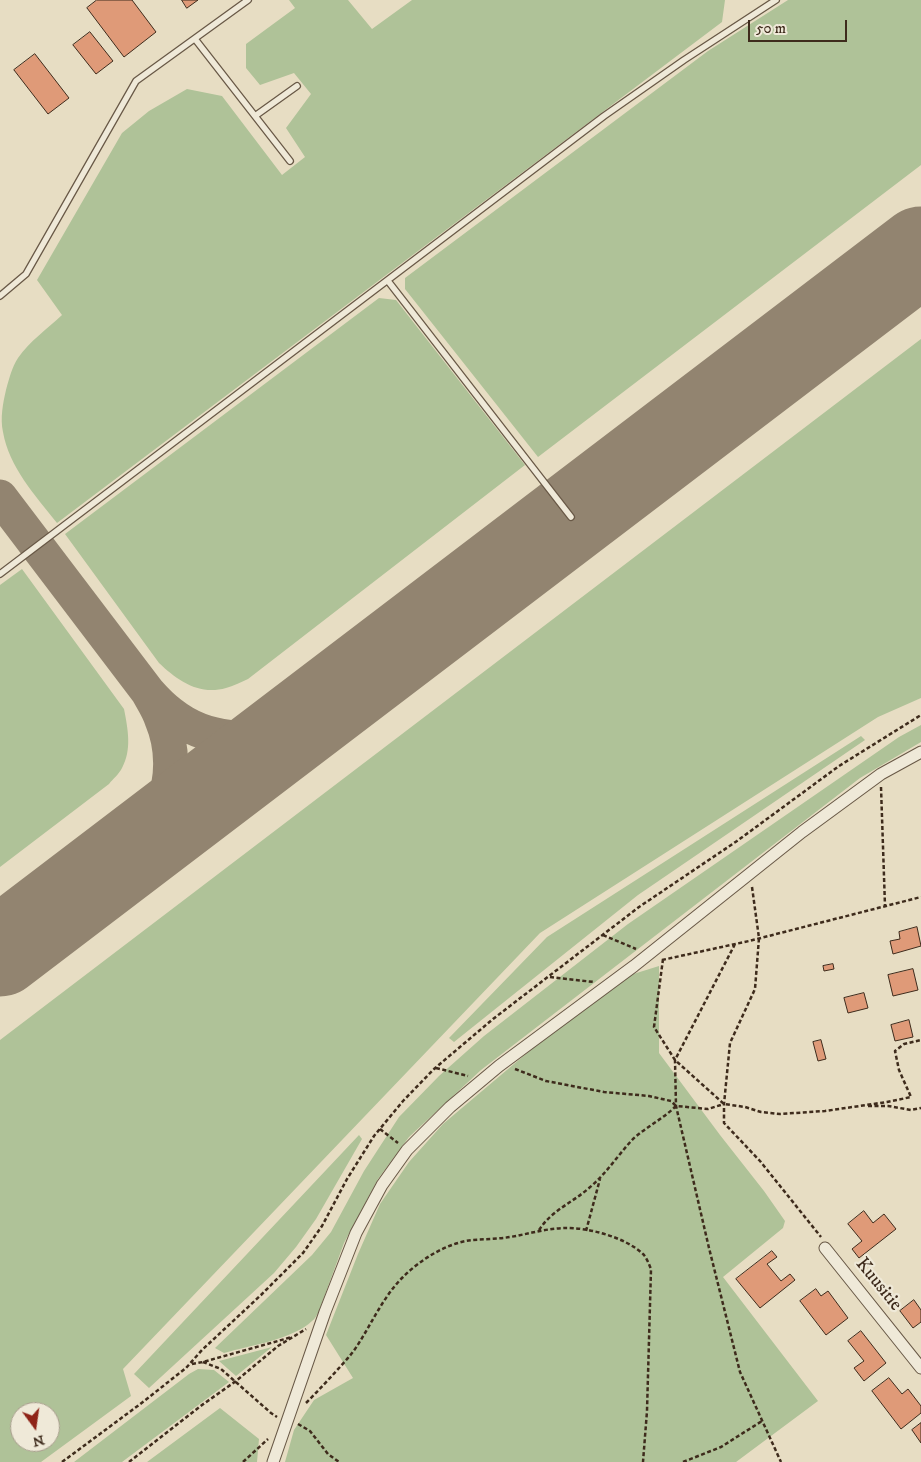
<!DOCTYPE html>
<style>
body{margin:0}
#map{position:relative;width:921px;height:1462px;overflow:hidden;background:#e7ddc3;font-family:"IM FELL DW Pica",serif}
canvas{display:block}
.north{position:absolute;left:10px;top:1402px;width:50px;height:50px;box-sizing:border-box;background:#efe9d8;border:1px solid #a89d8d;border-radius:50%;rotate:166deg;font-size:14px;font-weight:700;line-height:20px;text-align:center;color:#3e2b1c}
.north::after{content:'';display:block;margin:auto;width:18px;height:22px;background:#8f2418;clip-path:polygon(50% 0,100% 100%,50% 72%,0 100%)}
.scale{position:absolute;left:748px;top:20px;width:99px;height:22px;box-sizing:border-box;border:2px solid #3e2b1c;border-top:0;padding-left:6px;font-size:15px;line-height:18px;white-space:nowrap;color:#3e2b1c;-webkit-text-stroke:4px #efe9d8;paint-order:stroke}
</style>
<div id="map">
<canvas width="921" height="1462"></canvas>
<div class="north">N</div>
<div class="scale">50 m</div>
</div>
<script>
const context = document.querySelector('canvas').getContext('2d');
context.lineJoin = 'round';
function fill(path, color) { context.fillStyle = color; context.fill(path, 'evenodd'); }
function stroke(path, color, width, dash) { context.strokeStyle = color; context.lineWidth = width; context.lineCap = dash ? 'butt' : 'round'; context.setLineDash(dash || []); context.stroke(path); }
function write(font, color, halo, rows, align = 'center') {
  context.font = font + ' "IM FELL DW Pica",serif'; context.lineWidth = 4.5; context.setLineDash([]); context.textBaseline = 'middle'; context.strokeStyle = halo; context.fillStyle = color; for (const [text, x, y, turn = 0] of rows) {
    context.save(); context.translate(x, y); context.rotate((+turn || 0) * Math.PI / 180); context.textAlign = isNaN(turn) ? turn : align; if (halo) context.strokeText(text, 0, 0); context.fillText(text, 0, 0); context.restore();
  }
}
fill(new Path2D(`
 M 289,0 L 348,0 L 372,29 L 412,0 L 725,0 L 722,22 L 57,523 C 35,495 9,467 3,432 C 0,418 3,403 6,390 C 9,379 12,367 18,358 C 30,341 47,329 62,315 L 37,280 L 122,133 L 149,111 L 187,89 L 222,96 L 282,175 L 305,157 L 286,128 L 311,94 L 294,73 L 260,85 L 246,68 L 246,44 L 295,8 Z
 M 788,0 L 921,0 L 921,165 L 538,457 L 405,289 L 405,278 L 708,51 Z
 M 379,298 L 396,300 L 525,465 L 248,679 C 241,682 233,686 226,688 C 199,696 177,680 159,663 L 65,534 Z
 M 921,339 L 921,698 L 878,717 L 540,933 L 123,1369 L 131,1396 L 41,1462 L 0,1462 L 0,1040 ZM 20,1412 L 50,1412 L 50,1442 L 20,1442 Z
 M 22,569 L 124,709 C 128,729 132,750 122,768 C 119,774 113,779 109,784 L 0,867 L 0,585 Z
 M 921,725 L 921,742 L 860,778 L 481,1070 L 409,1137 L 378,1179 L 344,1243 L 319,1311 C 317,1315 315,1319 312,1321 C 294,1339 248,1346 224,1353 L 215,1348 L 312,1255 L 331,1232 L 364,1171 L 399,1117 L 439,1076 L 484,1036 L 628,924 L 899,737 Z
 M 861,736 L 865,740 L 638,895 L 454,1042 L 449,1038 L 547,937 Z
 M 659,966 L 659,1053 L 720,1135 L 764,1191 L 785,1221 L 783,1228 L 723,1277 L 818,1401 L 736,1462 L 285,1462 L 294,1430 L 314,1400 L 353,1378 L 326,1335 L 358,1254 L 380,1204 L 409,1162 L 443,1124 L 527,1053 L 627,976 Z
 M 359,1135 L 362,1139 L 316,1219 L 296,1247 L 274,1273 L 149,1388 L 134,1374 Z
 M 272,1347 L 236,1376 L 219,1361 Z
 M 198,1369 L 214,1370 L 229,1382 L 122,1462 L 74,1462 L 189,1374 Z
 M 220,1408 L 259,1439 L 257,1462 L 147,1462 Z`), '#afc298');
stroke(new Path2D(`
 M 0,497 L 148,692
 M 116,864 C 133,846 151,828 162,806 C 174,780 173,746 162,720 C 159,710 153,701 148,692 C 155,700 163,708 171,714 C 205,741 253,745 292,727 C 299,724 305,719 312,715`), '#928470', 35);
stroke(new Path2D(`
 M 0,952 L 921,251`), '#928470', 89);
const building = new Path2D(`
 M 97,0 L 132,0 L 156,32 L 124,57 L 87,8 Z
 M 182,0 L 198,0 L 187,8 Z
 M 90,32 L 113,61 L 96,74 L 73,45 Z
 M 35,54 L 69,98 L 48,114 L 14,70 Z
 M 917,927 L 921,946 L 893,954 L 890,941 L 900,939 L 899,932 Z
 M 833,964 L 834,969 L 824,971 L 823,966 Z
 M 913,969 L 918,990 L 893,996 L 888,975 Z
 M 864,993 L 868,1008 L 848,1013 L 844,998 Z
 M 909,1020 L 913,1037 L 895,1041 L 891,1025 Z
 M 821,1040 L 826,1059 L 818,1061 L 813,1042 Z
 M 864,1211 L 873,1223 L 884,1214 L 896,1229 L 859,1258 L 852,1249 L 862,1241 L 848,1224 Z
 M 772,1251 L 777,1257 L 767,1264 L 781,1281 L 790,1274 L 795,1280 L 760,1308 L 736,1279 Z
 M 816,1289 L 821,1296 L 828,1291 L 848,1318 L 826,1335 L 800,1301 Z
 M 914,1300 L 921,1310 L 921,1322 L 913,1328 L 900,1311 Z
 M 861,1331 L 886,1363 L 864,1381 L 854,1368 L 864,1361 L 848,1341 Z
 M 889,1378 L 902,1394 L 908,1389 L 921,1406 L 921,1413 L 901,1429 L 872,1391 Z
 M 921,1423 L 921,1443 L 912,1430 Z`);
fill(building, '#df9a78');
stroke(building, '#3e2b1c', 1);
const lane = new Path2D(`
 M 195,39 L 290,161
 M 255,116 L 297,86
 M 388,281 L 571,517
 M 0,296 L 26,274 L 136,81 L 248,0
 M 0,574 L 604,116 L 684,60 L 776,0`);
const street = new Path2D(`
 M 825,1248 L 921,1368
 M 273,1462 L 325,1312 L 356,1233 L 382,1185 L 407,1150 L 450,1107 L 499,1066 L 634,966 L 802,832 L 881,774 L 921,752`);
stroke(lane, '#685846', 8);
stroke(street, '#685846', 13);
stroke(new Path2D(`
 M 881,787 L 885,906
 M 752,887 L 759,938 L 755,989 L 730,1043 L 724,1104 L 724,1123 L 760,1161 L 821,1237
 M 603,935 L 636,949
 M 735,944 L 675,1060 L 676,1106 L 709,1248 L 740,1372 L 781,1462
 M 663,959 L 654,1027 L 675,1060 L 724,1104 L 745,1107 L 761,1112 L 780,1114 L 825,1111 L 887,1102 L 911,1097 L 899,1070 L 895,1051 L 904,1044 L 921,1040
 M 662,960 L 749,941 L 921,897
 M 550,977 L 594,982
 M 436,1068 L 468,1076
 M 515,1069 L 546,1081 L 604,1092 L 649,1096 L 671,1101 L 676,1106
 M 868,1106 L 888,1106 L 911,1110 L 921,1108
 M 380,1129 L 398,1143
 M 539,1230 C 552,1210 572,1203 589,1188 C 606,1174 618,1155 633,1139 C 646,1127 663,1119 676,1106 L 708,1109 L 724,1104
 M 586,1231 L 600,1179
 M 203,1362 L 221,1369 L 271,1413 L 277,1417
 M 192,1364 L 203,1362 L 292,1337
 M 306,1403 C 318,1391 329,1379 340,1367 C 346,1360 352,1354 357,1346 C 372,1323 383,1297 403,1277 C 421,1259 447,1243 472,1240 C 485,1239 498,1239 510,1237 C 528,1234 544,1229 563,1228 C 587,1227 626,1237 644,1255 C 647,1259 649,1264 651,1269 L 647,1411 L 643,1462
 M 298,1424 L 310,1431 L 328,1454 L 339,1462
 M 62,1462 L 139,1405 L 186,1368 L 202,1350 L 261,1295 L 303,1253 L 322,1226 L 347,1179 L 374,1136 L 403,1101 L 434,1069 L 493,1019 L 639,907 L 737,841 L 839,766 L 921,715
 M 129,1462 L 202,1405 L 236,1381 L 278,1346 L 306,1329
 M 243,1462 L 268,1439
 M 683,1462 L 721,1447 L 762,1421`), '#3e2b1c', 2.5, [4, 2.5]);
stroke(lane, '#efe9d8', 5.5);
stroke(street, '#efe9d8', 11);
write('19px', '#3e2b1c', '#efe9d8', [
 ["Kuusitie",878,1285,51]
]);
</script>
